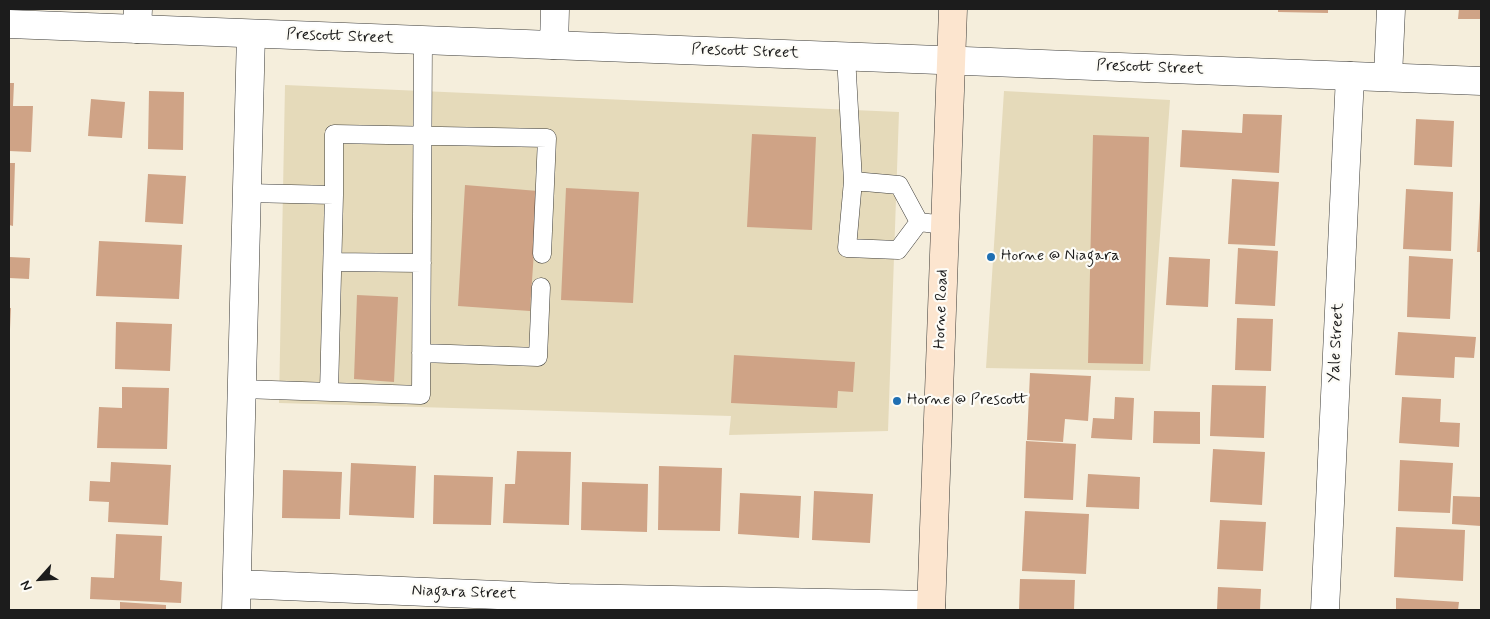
<!DOCTYPE html>
<style>
body{margin:0}
#map{position:relative;width:1490px;height:619px;overflow:hidden;background:#f5eedc;font-family:Mynerve,sans-serif}
canvas{display:block}
.frame{position:absolute;inset:0;border:10px solid #1c1c1c;pointer-events:none}
.north{position:absolute;left:15px;top:554px;width:50px;height:50px;-webkit-text-stroke:4px #fdfcf7;paint-order:stroke;rotate:244deg;font-size:14px;font-weight:700;line-height:20px;text-align:center;color:#1c1c1c}
.north::after{content:'';display:block;margin:auto;width:18px;height:22px;background:#1c1c1c;clip-path:polygon(50% 0,100% 100%,50% 72%,0 100%)}
</style>
<div id="map">
<canvas width="1490" height="619"></canvas>
<div class="frame"></div>
<div class="north">N</div>
</div>
<script>
const context = document.querySelector('canvas').getContext('2d');
context.lineJoin = 'round';
function fill(path, color) { context.fillStyle = color; context.fill(path, 'evenodd'); }
function stroke(path, color, width, dash) { context.strokeStyle = color; context.lineWidth = width; context.lineCap = dash ? 'butt' : 'round'; context.setLineDash(dash || []); context.stroke(path); }
function write(font, color, halo, rows, align = 'center') {
  context.font = font + ' Mynerve,sans-serif'; context.lineWidth = 4.5; context.setLineDash([]); context.textBaseline = 'middle'; context.strokeStyle = halo; context.fillStyle = color; for (const [text, x, y, turn = 0] of rows) {
    context.save(); context.translate(x, y); context.rotate((+turn || 0) * Math.PI / 180); context.textAlign = isNaN(turn) ? turn : align; if (halo) context.strokeText(text, 0, 0); context.fillText(text, 0, 0); context.restore();
  }
}
fill(new Path2D(`
 M 285,85 L 899,112 L 888,431 L 729,435 L 731,416 L 279,403 Z
 M 1004,91 L 1170,100 L 1150,371 L 986,368 Z`), '#e5daba');
fill(new Path2D(`
 M 1278,9 L 1328,9 L 1328,13 L 1278,12 Z
 M 1459,9 L 1481,9 L 1481,19 L 1458,19 Z
 M 9,83 L 14,83 L 13,106 L 33,106 L 31,152 L 9,151 Z
 M 149,91 L 184,92 L 183,150 L 148,149 Z
 M 91,99 L 125,102 L 122,138 L 88,136 Z
 M 1243,114 L 1282,115 L 1279,173 L 1180,167 L 1182,130 L 1242,133 Z
 M 1416,119 L 1454,121 L 1452,167 L 1414,165 Z
 M 752,134 L 816,137 L 812,230 L 747,227 Z
 M 1093,135 L 1149,137 L 1143,364 L 1088,363 Z
 M 9,163 L 15,163 L 13,226 L 9,225 Z
 M 148,174 L 186,176 L 183,224 L 145,222 Z
 M 1232,179 L 1279,182 L 1275,246 L 1228,244 Z
 M 465,185 L 538,191 L 530,311 L 458,306 Z
 M 566,188 L 639,192 L 633,303 L 561,300 Z
 M 1406,189 L 1453,192 L 1451,251 L 1403,249 Z
 M 1480,201 L 1481,201 L 1481,252 L 1477,252 Z
 M 99,241 L 182,245 L 179,299 L 96,296 Z
 M 1238,248 L 1278,251 L 1275,306 L 1235,304 Z
 M 1409,256 L 1453,259 L 1450,319 L 1407,317 Z
 M 9,257 L 30,258 L 29,279 L 9,278 Z
 M 1169,257 L 1210,259 L 1208,307 L 1166,305 Z
 M 357,295 L 398,297 L 394,382 L 354,379 Z
 M 9,308 L 11,308 L 10,329 L 9,329 Z
 M 1237,318 L 1273,319 L 1271,371 L 1235,370 Z
 M 116,322 L 172,324 L 170,371 L 115,369 Z
 M 1398,332 L 1476,337 L 1474,358 L 1455,357 L 1454,378 L 1395,375 Z
 M 734,355 L 855,362 L 853,392 L 838,391 L 837,408 L 731,403 Z
 M 1030,373 L 1091,376 L 1088,421 L 1065,419 L 1063,442 L 1027,440 Z
 M 1212,385 L 1266,386 L 1264,438 L 1210,436 Z
 M 122,387 L 169,388 L 167,449 L 97,448 L 99,407 L 122,408 Z
 M 1115,397 L 1134,398 L 1132,440 L 1091,438 L 1093,418 L 1114,419 Z
 M 1402,397 L 1441,399 L 1440,422 L 1460,423 L 1459,447 L 1399,443 Z
 M 1154,411 L 1200,412 L 1200,444 L 1153,443 Z
 M 1026,441 L 1076,444 L 1073,500 L 1024,498 Z
 M 1213,449 L 1265,452 L 1262,505 L 1210,502 Z
 M 517,451 L 571,452 L 569,525 L 503,523 L 505,484 L 515,484 Z
 M 1400,460 L 1453,463 L 1450,513 L 1398,511 Z
 M 111,462 L 171,465 L 168,525 L 108,522 L 109,502 L 89,501 L 90,481 L 110,482 Z
 M 351,463 L 416,466 L 414,518 L 349,515 Z
 M 659,466 L 722,468 L 720,531 L 658,530 Z
 M 283,470 L 342,472 L 340,519 L 282,518 Z
 M 1088,474 L 1140,477 L 1139,509 L 1086,507 Z
 M 434,475 L 493,477 L 491,525 L 433,524 Z
 M 582,482 L 648,484 L 647,532 L 581,530 Z
 M 814,491 L 873,494 L 870,543 L 812,540 Z
 M 740,493 L 801,496 L 799,538 L 738,534 Z
 M 1453,496 L 1481,497 L 1481,526 L 1452,524 Z
 M 1025,511 L 1089,514 L 1086,574 L 1022,571 Z
 M 1220,520 L 1266,522 L 1263,571 L 1217,569 Z
 M 1396,527 L 1465,530 L 1463,581 L 1394,577 Z
 M 116,534 L 162,536 L 160,580 L 182,582 L 181,603 L 90,599 L 91,577 L 114,578 Z
 M 1020,579 L 1075,580 L 1074,610 L 1019,610 Z
 M 1218,587 L 1261,589 L 1260,610 L 1217,610 Z
 M 1396,598 L 1459,602 L 1458,610 L 1396,610 Z
 M 120,602 L 166,605 L 166,610 L 120,610 Z`), '#cfa386');
const service = new Path2D(`
 M 846,56 L 853,181 L 847,248 L 898,250 L 919,222 L 945,225
 M 853,181 L 899,185 L 919,222
 M 247,193 L 334,195
 M 333,262 L 422,263
 M 421,353 L 538,357 L 541,287
 M 242,389 L 421,395 L 423,40
 M 329,392 L 334,195 L 334,134 L 547,138 L 542,254`);
const minor = new Path2D(`
 M 137,29 L 138,9
 M 554,45 L 555,9
 M 1388,77 L 1391,9
 M 237,584 L 569,598 L 931,605
 M 236,610 L 251,34
 M 1325,610 L 1350,76`);
const tertiary = new Path2D(`
 M 9,24 L 1481,81`);
const secondary = new Path2D(`
 M 931,610 L 953,9`);
stroke(service, '#3d3c39', 19);
stroke(minor, '#3d3c39', 29);
stroke(tertiary, '#3d3c39', 29);
stroke(secondary, '#3d3c39', 29);
stroke(service, '#fff', 18);
stroke(minor, '#fff', 28);
stroke(tertiary, '#fff', 28);
stroke(secondary, '#fce5cf', 28);
for (const [x, y, r, color] of [
 [991,257,5,"#1f6fb2"],
 [897,401,5,"#1f6fb2"]
]) { const dot = new Path2D(); dot.arc(x, y, r, 0, 2 * Math.PI); context.fillStyle = color; context.fill(dot); stroke(dot, '#fdfcf7', 2); }
write('16px', '#1c1c1c', '#fdfcf7', [
 ["Prescott Street",340,37,2],
 ["Prescott Street",745,52,2],
 ["Prescott Street",1150,68,2],
 ["Horne Road",942,309,-88],
 ["Yale Street",1337,343,-87],
 ["Niagara Street",464,593,2]
]);
write('16px', '#1c1c1c', '#fdfcf7', [
 ["Horne @ Niagara",1001,257],
 ["Horne @ Prescott",907,401]
], 'left');
</script>
